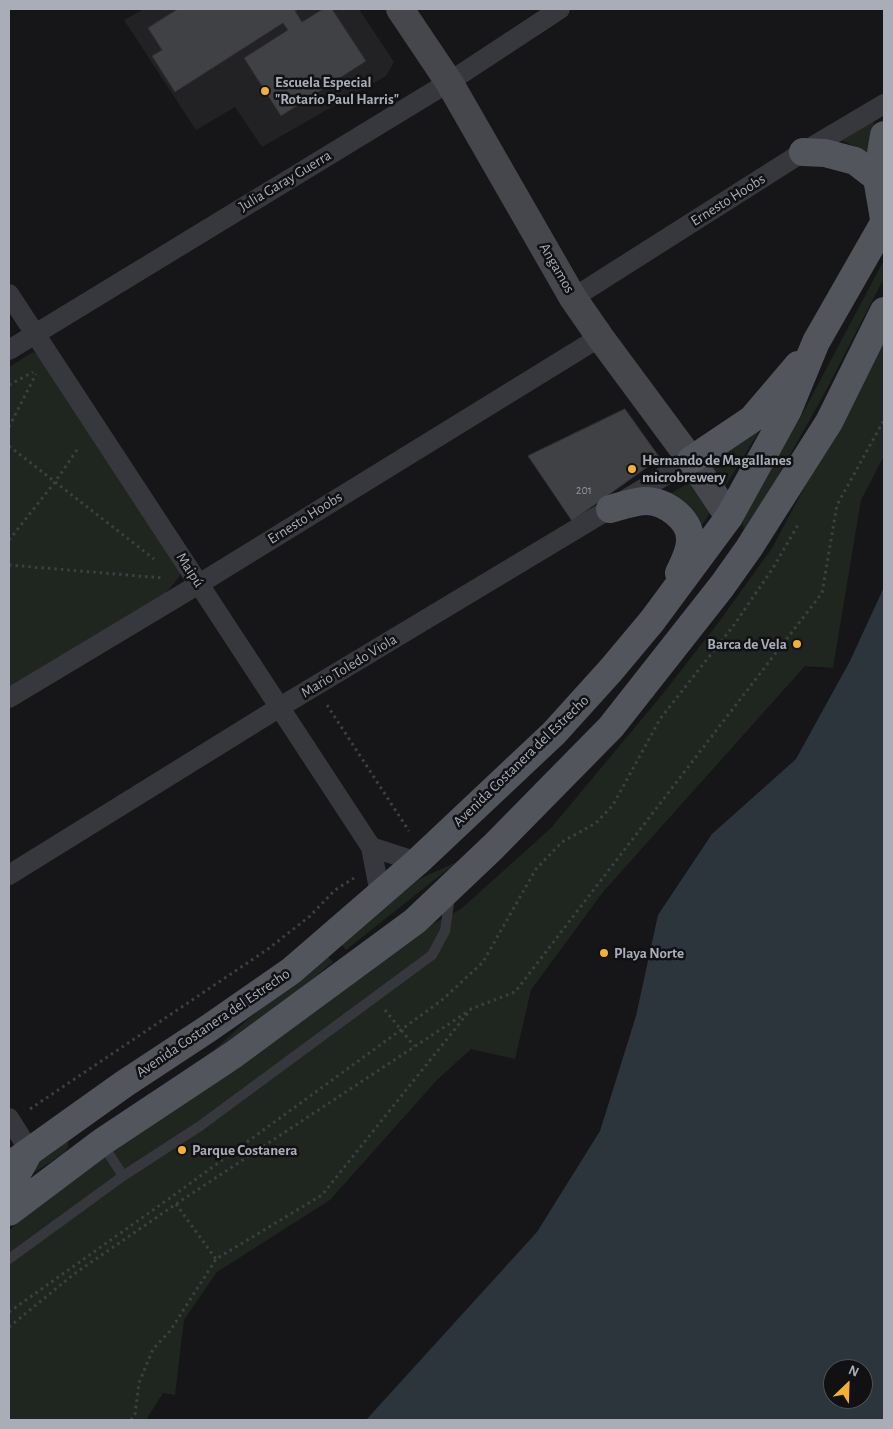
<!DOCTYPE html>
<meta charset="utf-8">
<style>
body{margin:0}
#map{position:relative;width:893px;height:1429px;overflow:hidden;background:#161618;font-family:"Alegreya Sans",sans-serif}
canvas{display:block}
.frame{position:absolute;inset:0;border:10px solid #a8adb8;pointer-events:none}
.north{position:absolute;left:823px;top:1359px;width:50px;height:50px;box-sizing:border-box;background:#111113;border:1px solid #4d4f55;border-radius:50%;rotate:24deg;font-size:14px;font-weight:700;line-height:20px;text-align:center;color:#a8adb8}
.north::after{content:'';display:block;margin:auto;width:18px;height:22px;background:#f2b134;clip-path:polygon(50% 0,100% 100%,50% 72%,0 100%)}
</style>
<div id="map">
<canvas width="893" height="1429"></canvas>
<div class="frame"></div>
<div class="north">N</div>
</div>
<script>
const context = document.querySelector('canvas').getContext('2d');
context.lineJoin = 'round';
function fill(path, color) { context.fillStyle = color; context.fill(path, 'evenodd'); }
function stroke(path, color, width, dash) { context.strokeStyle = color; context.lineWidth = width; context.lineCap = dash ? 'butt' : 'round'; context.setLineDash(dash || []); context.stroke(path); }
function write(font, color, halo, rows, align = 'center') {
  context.font = font + ' "Alegreya Sans",sans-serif'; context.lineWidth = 5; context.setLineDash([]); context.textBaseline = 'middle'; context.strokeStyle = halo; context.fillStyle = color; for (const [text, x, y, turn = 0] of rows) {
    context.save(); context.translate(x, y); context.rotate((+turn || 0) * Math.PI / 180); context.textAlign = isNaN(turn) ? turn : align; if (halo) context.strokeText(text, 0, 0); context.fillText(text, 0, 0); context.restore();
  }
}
fill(new Path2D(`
 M 144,9 L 359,9 L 394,62 L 386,76 L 262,147 L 235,107 L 196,130 L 124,20 Z`), '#222225');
fill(new Path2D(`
 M 875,119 L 867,153 L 841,140 Z
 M 884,260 L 884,278 L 821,400 L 744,536 L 742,515 L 799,420 Z
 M 884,339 L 884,456 L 861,500 L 833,668 L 805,666 L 603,892 L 531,990 L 515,1059 L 471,1049 L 437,1080 L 330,1200 L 217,1272 L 184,1320 L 175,1395 L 163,1393 L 146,1420 L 9,1420 L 9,1230 L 80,1174 L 278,1039 L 351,984 L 365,975 L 421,930 L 461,909 L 551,828 L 661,696 L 721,619 L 772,548 Z
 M 33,352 L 51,362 L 183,563 L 179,577 L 166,593 L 9,687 L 9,367 Z
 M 760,430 L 723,490 L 706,461 Z
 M 692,481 L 712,510 L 700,528 L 668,495 Z
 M 457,862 L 346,950 L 340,943 L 421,878 Z
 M 327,956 L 333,962 L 250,1030 L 115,1119 L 214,1050 L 246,1021 Z
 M 68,1139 L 68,1147 L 64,1153 L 20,1182 L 20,1170 Z`), '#1e261f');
fill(new Path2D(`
 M 884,587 L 884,1420 L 366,1420 L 537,1232 L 600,1131 L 636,1016 L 658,915 L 712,834 L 796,759 L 850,661 ZM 833,1369 L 863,1369 L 863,1399 L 833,1399 Z`), '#2c353c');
const building = new Path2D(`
 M 178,9 L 299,9 L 295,11 L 302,22 L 323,9 L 332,9 L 366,61 L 281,116 L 244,58 L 288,30 L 283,23 L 175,92 L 152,56 L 162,50 L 148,28 Z
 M 625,409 L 660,458 L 572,521 L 528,456 Z`);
fill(building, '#404145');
stroke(building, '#303034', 1);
stroke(new Path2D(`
 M 9,385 L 33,372
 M 9,427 L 36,374
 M 9,446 L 154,559
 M 9,540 L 55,482 L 79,447
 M 9,565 L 163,578
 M 327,705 L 409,831
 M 385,1010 L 414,1046
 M 30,1109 L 268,949 L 310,916 L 335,890 L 354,878
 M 176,1204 L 216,1259
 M 9,1312 L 170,1198 L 442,1000 L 483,962 L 536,869 L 562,842 L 596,823 L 613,805 L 660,719 L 734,625 L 773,568 L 798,525
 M 9,1327 L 74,1274 L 176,1204 L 467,1012
 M 131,1420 L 135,1414 L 139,1383 L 153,1349 L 170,1331 L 216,1259 L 322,1195 L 471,1009 L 515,992 L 822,593 L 837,505 L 884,420`), '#3d3f44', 3, [2.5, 4]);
stroke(new Path2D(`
 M 102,1143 L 123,1176
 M 9,1259 L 123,1176 L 200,1126 L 432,955 L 445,931 L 450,896`), '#37383d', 10);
stroke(new Path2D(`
 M 9,294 L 371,847 L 380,894
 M 573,298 L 803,152 L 884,104
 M 9,350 L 449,82 L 560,9
 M 9,698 L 199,584 L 600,337
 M 371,847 L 417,862
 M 9,875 L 280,707 L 691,460
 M 9,1118 L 29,1150`), '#37383d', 20);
stroke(new Path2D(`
 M 400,9 L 449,82 L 573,298 L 600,337 L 691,460 L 729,517`), '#45474d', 28);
stroke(new Path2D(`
 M 884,135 L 877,178 L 884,219
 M 803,152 L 825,153 L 855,161 L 877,178
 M 691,460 L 752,419 L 798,365
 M 610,509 C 621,506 633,502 644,501 C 664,500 691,519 690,540 C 690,551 684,563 679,573
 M 9,1166 L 124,1084 L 209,1028 L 291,971 L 417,862 L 554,733 L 611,670 L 652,621 L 729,517 L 788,410 L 816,342 L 884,223
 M 9,1188 L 29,1152
 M 9,1212 L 102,1142 L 233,1055 L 415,921 L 493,847 L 611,727 L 722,586 L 749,548 L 829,422 L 884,311`), '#53555c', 28);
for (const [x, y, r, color] of [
 [265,91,5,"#f2b134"],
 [632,469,5,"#f2b134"],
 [797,644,5,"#f2b134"],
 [604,953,5,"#f2b134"],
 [182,1150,5,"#f2b134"]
]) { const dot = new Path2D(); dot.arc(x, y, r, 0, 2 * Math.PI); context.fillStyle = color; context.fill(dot); stroke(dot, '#111113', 2); }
write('12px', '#8e929b', null, [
 ["201",584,490]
]);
write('bold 15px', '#a8adb8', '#111113', [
 ["Escuela Especial",275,82],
 ["\"Rotario Paul Harris\"",275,99],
 ["Hernando de Magallanes",642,460],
 ["microbrewery",642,477],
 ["Barca de Vela",787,644,"right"],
 ["Playa Norte",614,953],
 ["Parque Costanera",192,1150]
], 'left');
write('15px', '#a8adb8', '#111113', [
 ["Julia Garay Guerra",285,181,-31],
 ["Ernesto Hoobs",728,200,-32],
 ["Angamos",557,268,60],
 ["Ernesto Hoobs",305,518,-32],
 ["Maipú",190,570,57],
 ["Mario Toledo Viola",349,666,-31],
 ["Avenida Costanera del Estrecho",521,761,-44],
 ["Avenida Costanera del Estrecho",213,1023,-34]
]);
</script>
